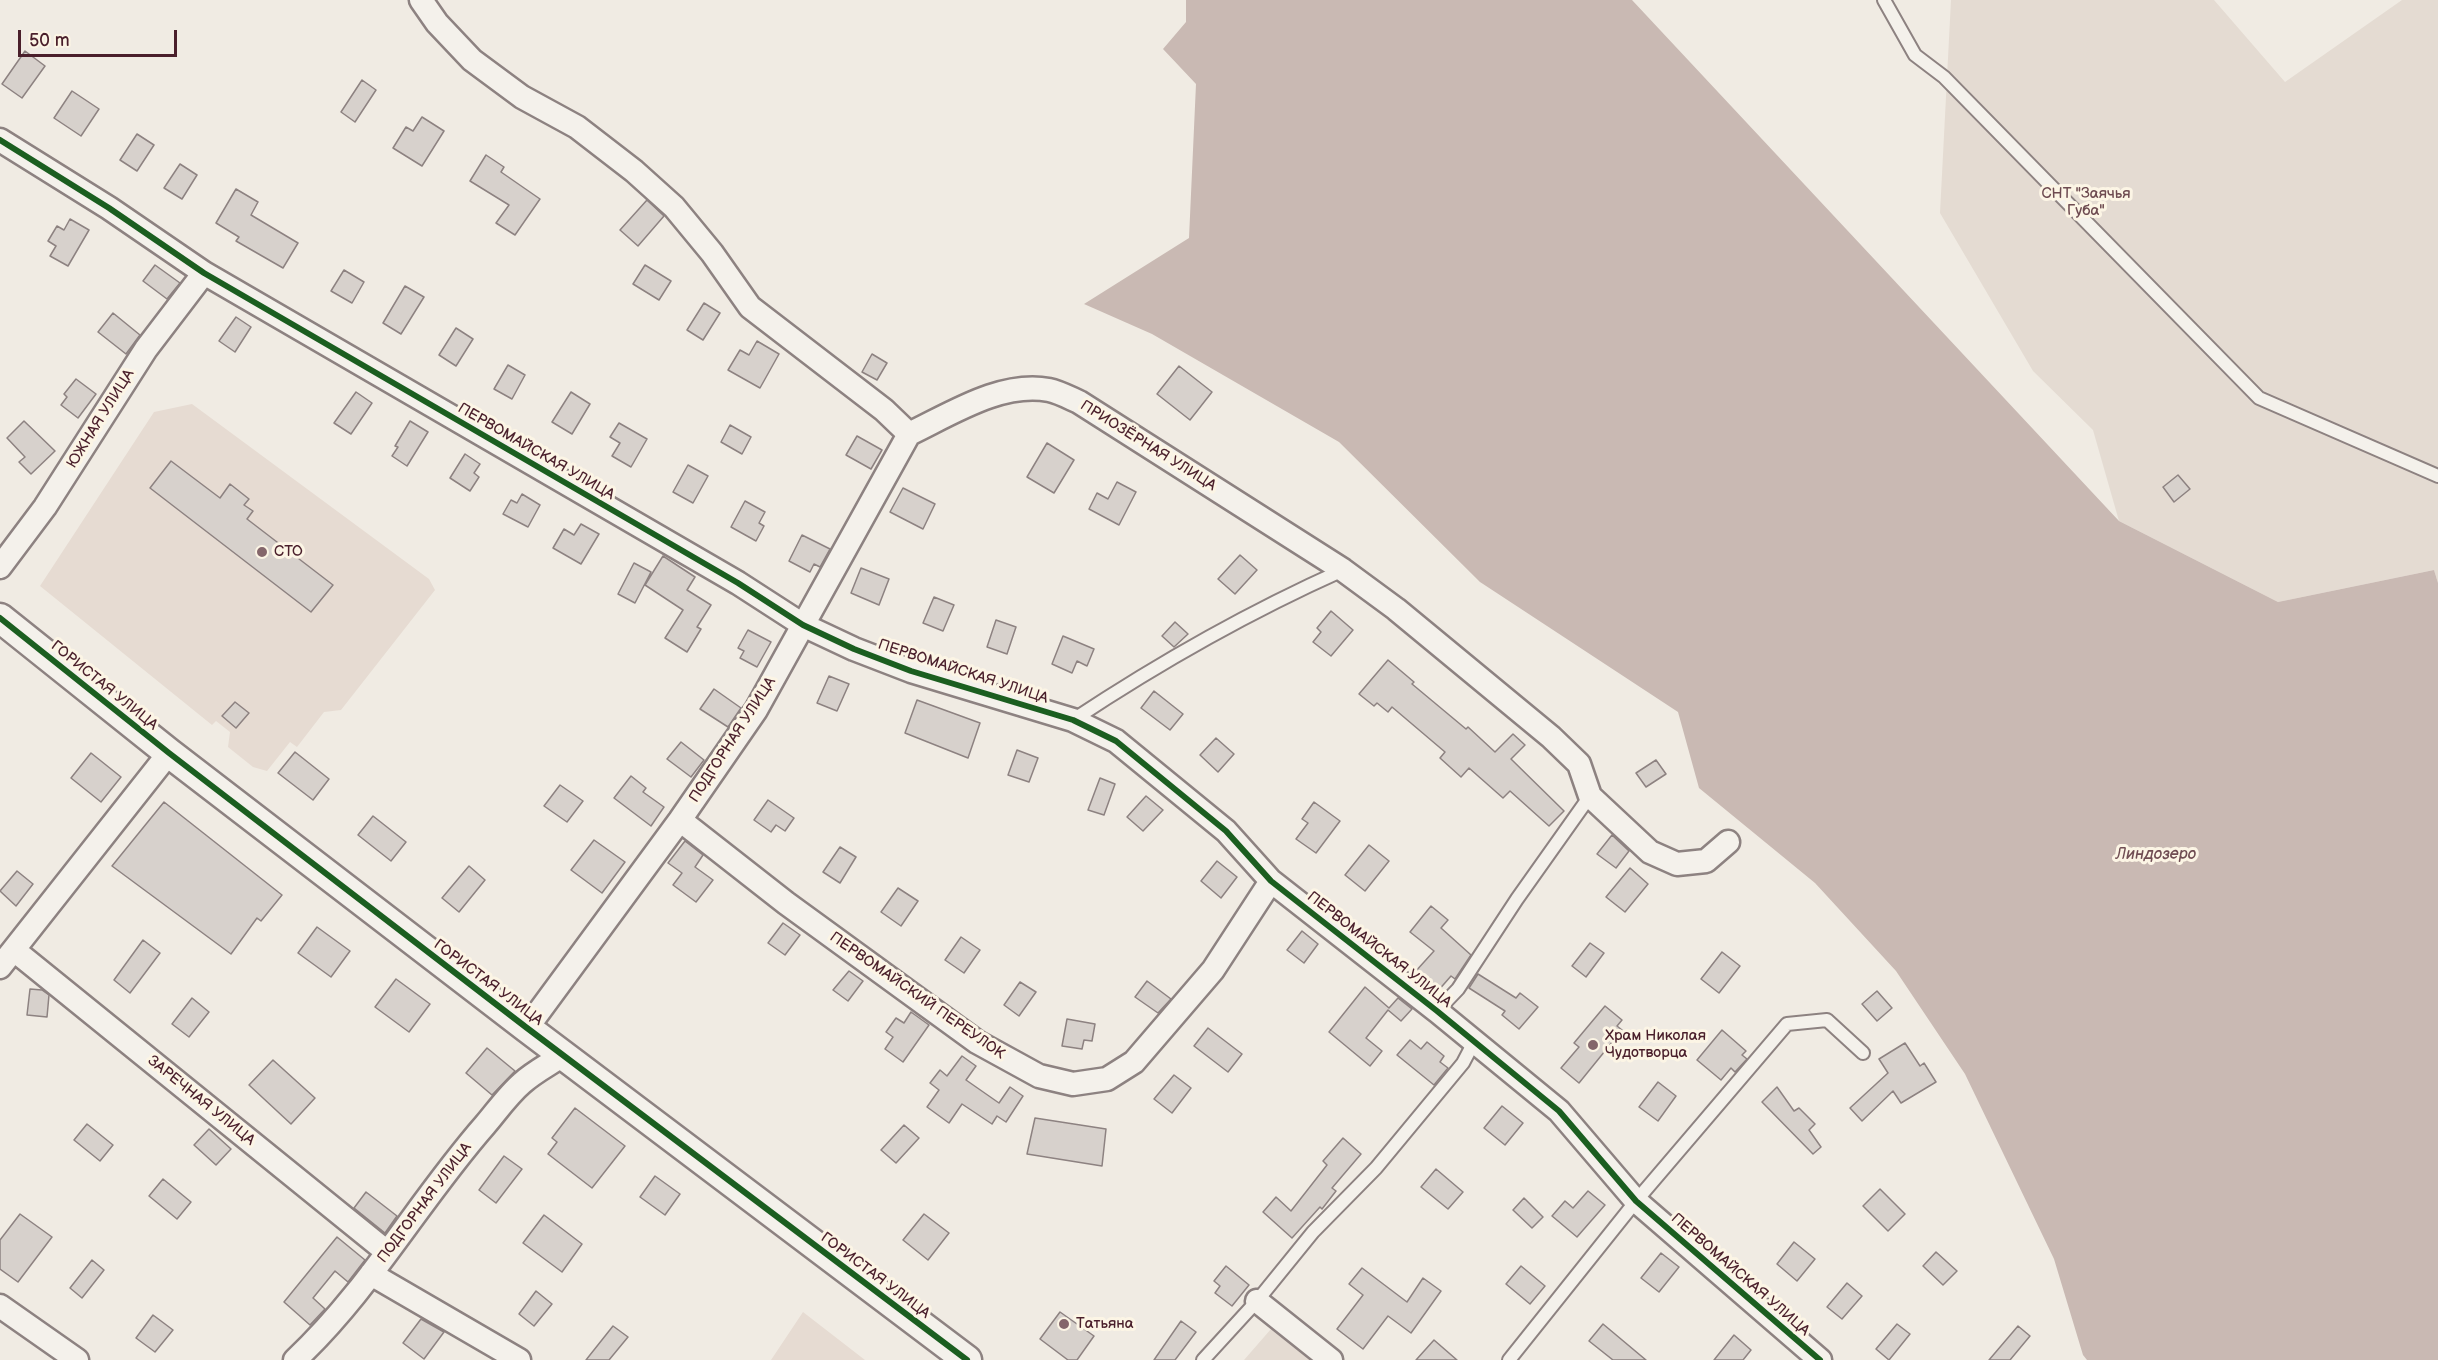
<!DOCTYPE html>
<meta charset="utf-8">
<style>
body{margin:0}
#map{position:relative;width:2438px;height:1360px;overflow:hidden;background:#f0ebe3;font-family:"Balsamiq Sans",sans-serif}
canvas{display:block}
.scale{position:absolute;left:18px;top:30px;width:159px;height:27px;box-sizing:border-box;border:3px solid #4a1f2b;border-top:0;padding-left:8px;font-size:18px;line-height:21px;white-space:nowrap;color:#4a1f2b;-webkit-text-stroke:4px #fcf5e5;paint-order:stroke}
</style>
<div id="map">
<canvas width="2438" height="1360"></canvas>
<div class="scale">50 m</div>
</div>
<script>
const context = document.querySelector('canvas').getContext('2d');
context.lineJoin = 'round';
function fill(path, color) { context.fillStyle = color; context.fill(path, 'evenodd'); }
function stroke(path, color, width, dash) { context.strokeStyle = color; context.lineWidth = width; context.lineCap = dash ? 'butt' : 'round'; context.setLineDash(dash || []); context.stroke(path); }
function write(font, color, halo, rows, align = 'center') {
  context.font = font + ' "Balsamiq Sans",sans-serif'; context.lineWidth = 6; context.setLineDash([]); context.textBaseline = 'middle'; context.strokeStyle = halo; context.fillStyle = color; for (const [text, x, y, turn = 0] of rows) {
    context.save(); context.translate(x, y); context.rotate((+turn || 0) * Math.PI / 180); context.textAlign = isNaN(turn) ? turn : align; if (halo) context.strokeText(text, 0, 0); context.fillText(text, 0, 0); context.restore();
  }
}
fill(new Path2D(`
 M 192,404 L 429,579 L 435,590 L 341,710 L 324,712 L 297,747 L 290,742 L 267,771 L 253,767 L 228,747 L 230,732 L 216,721 L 212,725 L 40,586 L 154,412 Z
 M 803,1312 L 865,1360 L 771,1360 Z`), '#e6dbd2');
fill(new Path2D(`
 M 1951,0 L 2214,0 L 2285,82 L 2402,0 L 2438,0 L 2438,583 L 2434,570 L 2278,602 L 2119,521 L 2093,430 L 2033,371 L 1940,213 Z
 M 1281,1326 L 1324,1360 L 1244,1360 L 1271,1329 Z`), '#e4dbd2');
fill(new Path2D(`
 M 1186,0 L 1632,0 L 2119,521 L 2278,602 L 2434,570 L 2438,583 L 2438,1360 L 2087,1360 L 2083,1355 L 2054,1259 L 1965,1074 L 1896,971 L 1815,883 L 1699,788 L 1678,712 L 1480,582 L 1339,442 L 1152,334 L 1084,304 L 1189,238 L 1196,84 L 1163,49 L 1186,22 Z`), '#c9b9b3');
const building = new Path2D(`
 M 25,51 L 45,66 L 22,98 L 2,84 Z
 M 362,80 L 376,90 L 355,122 L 341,112 Z
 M 72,91 L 99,109 L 81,136 L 54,118 Z
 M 422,117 L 444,131 L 422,166 L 393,148 L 406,127 L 413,131 Z
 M 137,134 L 154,145 L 137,171 L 120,160 Z
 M 486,155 L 504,167 L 501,172 L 540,199 L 515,235 L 496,223 L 509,205 L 470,181 Z
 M 180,164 L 197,175 L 182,199 L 164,188 Z
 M 236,189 L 258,202 L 251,215 L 298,243 L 283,268 L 236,241 L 239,237 L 216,223 Z
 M 647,200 L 664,216 L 638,246 L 620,230 Z
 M 70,219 L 89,230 L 68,266 L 50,256 L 56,246 L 48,241 L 57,226 L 64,230 Z
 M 155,265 L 180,283 L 167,299 L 143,281 Z
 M 645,265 L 671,281 L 659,300 L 633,284 Z
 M 344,270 L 364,282 L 352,303 L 331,291 Z
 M 405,286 L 424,297 L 401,334 L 383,323 Z
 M 704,303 L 720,313 L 703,340 L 687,330 Z
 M 113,313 L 140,335 L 126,354 L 98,332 Z
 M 236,317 L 251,327 L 235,352 L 219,341 Z
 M 456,328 L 473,339 L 456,366 L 439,355 Z
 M 757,341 L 779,354 L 760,388 L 728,370 L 740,350 L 749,355 Z
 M 872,354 L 887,363 L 877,380 L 862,372 Z
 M 508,365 L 525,375 L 512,399 L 494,389 Z
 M 1179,366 L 1212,392 L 1190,420 L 1157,394 Z
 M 76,379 L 96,394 L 78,418 L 61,405 L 67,397 L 64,394 Z
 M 356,392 L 372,403 L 351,434 L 334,423 Z
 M 571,392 L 590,404 L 572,434 L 552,422 Z
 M 24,421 L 55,451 L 31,474 L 19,462 L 25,457 L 7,438 Z
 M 410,421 L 428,432 L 407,466 L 392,456 L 398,447 L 395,446 Z
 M 619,423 L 647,439 L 631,467 L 612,456 L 620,443 L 610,437 Z
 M 730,425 L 751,437 L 742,454 L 721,442 Z
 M 857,436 L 882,450 L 871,469 L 846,455 Z
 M 1047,443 L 1074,460 L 1054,493 L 1027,477 Z
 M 465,454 L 480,464 L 474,473 L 479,477 L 470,491 L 450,478 Z
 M 171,461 L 220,498 L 230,484 L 249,499 L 244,505 L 253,511 L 247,519 L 333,585 L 311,612 L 150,488 Z
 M 688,465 L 708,476 L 693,503 L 673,492 Z
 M 2178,475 L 2190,489 L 2174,502 L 2163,487 Z
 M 1117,482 L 1136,492 L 1119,525 L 1089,509 L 1097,493 L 1108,499 Z
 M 903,488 L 935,504 L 923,529 L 890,512 Z
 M 522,494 L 540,505 L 528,527 L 503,514 L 511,500 L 517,503 Z
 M 745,501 L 765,512 L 759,523 L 764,526 L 756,541 L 731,527 Z
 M 581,524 L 599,534 L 581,564 L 553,548 L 564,529 L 574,535 Z
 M 802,535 L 830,549 L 820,567 L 814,564 L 810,572 L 789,561 Z
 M 1240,555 L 1257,570 L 1235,594 L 1218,579 Z
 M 663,556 L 695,577 L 687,590 L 711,605 L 697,627 L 701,629 L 687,652 L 665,638 L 683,610 L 645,585 Z
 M 634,563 L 651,572 L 635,603 L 618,594 Z
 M 861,568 L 889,579 L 879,605 L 851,593 Z
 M 934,597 L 954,605 L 943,631 L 923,623 Z
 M 1331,611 L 1353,630 L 1331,656 L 1313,642 L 1321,632 L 1317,628 Z
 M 996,620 L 1016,627 L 1007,654 L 987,647 Z
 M 1175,622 L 1188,634 L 1174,647 L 1162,636 Z
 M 748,630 L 771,642 L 757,667 L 740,658 L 744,651 L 738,648 Z
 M 1063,636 L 1094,649 L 1087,666 L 1077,661 L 1072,673 L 1052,664 Z
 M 1388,660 L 1414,682 L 1412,684 L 1466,729 L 1468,727 L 1495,752 L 1513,734 L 1525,745 L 1511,759 L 1564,811 L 1549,826 L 1510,791 L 1503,798 L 1469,768 L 1461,777 L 1440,758 L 1445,752 L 1392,707 L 1388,712 L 1377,703 L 1374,706 L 1359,694 Z
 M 829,676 L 849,684 L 837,711 L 817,703 Z
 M 714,689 L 741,708 L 728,727 L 700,709 Z
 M 1154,691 L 1183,714 L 1170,730 L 1141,708 Z
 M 917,700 L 980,723 L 968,758 L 905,733 Z
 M 235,702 L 249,713 L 236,728 L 222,716 Z
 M 1216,738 L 1234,754 L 1218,772 L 1200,755 Z
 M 681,742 L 704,760 L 691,777 L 667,759 Z
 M 1017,750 L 1038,758 L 1029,782 L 1008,775 Z
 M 295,752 L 329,779 L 313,800 L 278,773 Z
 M 91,753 L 121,777 L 101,802 L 71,778 Z
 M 1656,760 L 1666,774 L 1646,787 L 1636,773 Z
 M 631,776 L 646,788 L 643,792 L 664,807 L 651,826 L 614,798 Z
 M 1100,778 L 1115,784 L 1104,815 L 1088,810 Z
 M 560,785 L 583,801 L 567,822 L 544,806 Z
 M 1146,796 L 1163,810 L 1143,831 L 1127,817 Z
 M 768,800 L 794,818 L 785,831 L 776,825 L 771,832 L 754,820 Z
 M 164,802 L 282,895 L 261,921 L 257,918 L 231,954 L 112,866 Z
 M 1314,802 L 1340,821 L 1316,853 L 1296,839 L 1308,823 L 1302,819 Z
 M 373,816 L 406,842 L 391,861 L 358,835 Z
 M 1612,835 L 1629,851 L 1616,868 L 1597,854 Z
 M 594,840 L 625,862 L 602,893 L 571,870 Z
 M 685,841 L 703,855 L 695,867 L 713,880 L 696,902 L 673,885 L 682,873 L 668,863 Z
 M 1369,845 L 1389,861 L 1365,891 L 1345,875 Z
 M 840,847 L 856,857 L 840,883 L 823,872 Z
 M 1217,861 L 1237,877 L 1221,898 L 1201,881 Z
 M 469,866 L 485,880 L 459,912 L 442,898 Z
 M 1630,868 L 1648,884 L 1625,912 L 1606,897 Z
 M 17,871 L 33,884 L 16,906 L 0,891 Z
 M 898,888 L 918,901 L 901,926 L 881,912 Z
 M 1431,906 L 1448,920 L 1441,928 L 1471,955 L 1455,979 L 1451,976 L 1437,992 L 1417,978 L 1419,976 L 1415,972 L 1434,951 L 1410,932 Z
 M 783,923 L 800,935 L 785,955 L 768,943 Z
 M 317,927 L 350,951 L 331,977 L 298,953 Z
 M 1302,931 L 1318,944 L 1304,963 L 1287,950 Z
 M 961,937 L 980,950 L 964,973 L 945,960 Z
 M 143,940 L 160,953 L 130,993 L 114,980 Z
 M 1590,943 L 1604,953 L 1586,977 L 1572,966 Z
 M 1722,952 L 1740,966 L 1719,993 L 1701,979 Z
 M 849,971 L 863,981 L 848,1001 L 833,990 Z
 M 1478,974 L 1516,998 L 1520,993 L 1538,1007 L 1519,1029 L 1502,1015 L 1505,1011 L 1469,988 Z
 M 396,979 L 430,1004 L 409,1032 L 375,1007 Z
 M 1147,981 L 1171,999 L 1158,1013 L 1135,997 Z
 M 1020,982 L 1036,992 L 1019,1016 L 1004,1005 Z
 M 1365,987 L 1389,1008 L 1398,998 L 1412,1009 L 1401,1021 L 1388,1010 L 1366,1038 L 1382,1051 L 1370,1066 L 1329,1032 Z
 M 30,989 L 42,990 L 49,995 L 47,1017 L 27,1015 Z
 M 1877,991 L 1892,1008 L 1877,1021 L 1862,1004 Z
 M 192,998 L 209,1012 L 189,1037 L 172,1024 Z
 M 1605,1006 L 1622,1020 L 1617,1026 L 1622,1030 L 1579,1083 L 1561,1068 L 1579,1047 L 1574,1043 Z
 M 911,1012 L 929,1025 L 903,1062 L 885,1049 L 893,1037 L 886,1032 L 896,1018 L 904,1023 Z
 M 1067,1019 L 1095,1024 L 1092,1041 L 1084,1040 L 1082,1049 L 1062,1046 Z
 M 1208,1028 L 1242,1054 L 1228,1072 L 1194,1046 Z
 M 1722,1030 L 1746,1051 L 1742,1055 L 1747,1059 L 1735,1072 L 1731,1068 L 1721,1080 L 1697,1060 Z
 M 1410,1040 L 1421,1049 L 1427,1042 L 1444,1056 L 1440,1062 L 1448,1068 L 1434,1085 L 1397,1055 Z
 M 1905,1043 L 1920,1066 L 1924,1063 L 1936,1082 L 1901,1103 L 1893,1091 L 1862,1121 L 1850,1108 L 1888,1073 L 1879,1059 Z
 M 487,1048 L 515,1071 L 492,1095 L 466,1073 Z
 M 962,1056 L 976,1066 L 966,1080 L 999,1103 L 1010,1087 L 1023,1096 L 1006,1122 L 997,1116 L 992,1124 L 962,1104 L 949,1123 L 927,1107 L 939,1090 L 930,1083 L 940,1070 L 947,1076 Z
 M 273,1060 L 315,1098 L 291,1124 L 249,1085 Z
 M 1174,1075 L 1191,1088 L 1172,1113 L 1154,1099 Z
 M 1658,1082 L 1676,1096 L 1658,1121 L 1639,1107 Z
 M 1777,1087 L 1794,1111 L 1799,1108 L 1815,1124 L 1809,1130 L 1821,1147 L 1813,1154 L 1762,1102 Z
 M 1502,1106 L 1523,1123 L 1505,1145 L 1484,1128 Z
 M 575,1108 L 625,1146 L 592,1188 L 548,1154 L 557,1142 L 552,1138 Z
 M 1035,1118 L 1106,1129 L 1102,1166 L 1027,1154 Z
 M 87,1124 L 113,1145 L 100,1161 L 74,1140 Z
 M 904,1125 L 919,1138 L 896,1163 L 881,1150 Z
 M 209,1129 L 231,1149 L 216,1165 L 194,1145 Z
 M 1343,1138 L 1361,1154 L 1332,1188 L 1336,1191 L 1322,1209 L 1320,1207 L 1292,1238 L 1263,1212 L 1276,1197 L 1291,1211 L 1327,1165 L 1323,1161 Z
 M 504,1156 L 522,1169 L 496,1203 L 479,1190 Z
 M 1436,1169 L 1463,1192 L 1448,1209 L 1421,1187 Z
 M 655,1176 L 680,1194 L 665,1215 L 640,1197 Z
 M 163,1179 L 191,1202 L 177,1219 L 149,1196 Z
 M 1880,1189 L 1905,1214 L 1888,1231 L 1863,1206 Z
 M 1588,1191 L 1605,1205 L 1577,1237 L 1552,1216 L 1565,1201 L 1573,1208 Z
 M 366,1192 L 397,1216 L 385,1233 L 354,1208 Z
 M 1524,1198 L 1543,1217 L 1532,1228 L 1513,1210 Z
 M 20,1214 L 52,1237 L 18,1282 L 0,1269 L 0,1240 Z
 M 924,1214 L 949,1233 L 928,1260 L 903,1240 Z
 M 544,1215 L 582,1244 L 562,1272 L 523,1243 Z
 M 337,1237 L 365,1260 L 348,1282 L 335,1271 L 313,1298 L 325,1309 L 310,1325 L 284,1302 Z
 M 1794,1242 L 1815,1259 L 1797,1281 L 1777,1264 Z
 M 1936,1252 L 1957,1271 L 1943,1285 L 1923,1266 Z
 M 1661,1253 L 1679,1267 L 1659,1292 L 1641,1278 Z
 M 92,1260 L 104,1270 L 82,1298 L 70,1288 Z
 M 1226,1266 L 1249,1285 L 1232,1306 L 1215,1293 L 1220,1286 L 1214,1281 Z
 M 1521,1266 L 1545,1286 L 1530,1304 L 1506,1284 Z
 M 1362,1268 L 1407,1302 L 1423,1278 L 1441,1291 L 1411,1333 L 1388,1316 L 1363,1349 L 1337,1329 L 1363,1295 L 1349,1284 Z
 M 1847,1283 L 1862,1296 L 1842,1319 L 1827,1307 Z
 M 536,1291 L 552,1304 L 534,1326 L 519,1314 Z
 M 1060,1312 L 1094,1336 L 1077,1360 L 1068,1360 L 1040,1339 Z
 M 153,1315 L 173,1330 L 155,1352 L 136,1338 Z
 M 421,1319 L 444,1332 L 424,1359 L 403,1343 Z
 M 1181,1321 L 1196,1332 L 1175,1360 L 1154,1360 Z
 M 1603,1324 L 1646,1360 L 1613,1360 L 1589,1341 Z
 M 1897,1324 L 1910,1334 L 1889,1360 L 1876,1349 Z
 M 613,1326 L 628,1337 L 609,1360 L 586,1360 Z
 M 2018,1326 L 2030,1336 L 2010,1360 L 1989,1360 Z
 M 1734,1335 L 1751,1350 L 1743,1360 L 1714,1360 Z
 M 1434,1340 L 1457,1360 L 1416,1360 Z`);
fill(building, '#d7d1cc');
stroke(building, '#8d8281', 1.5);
const service = new Path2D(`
 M 1884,0 L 1915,55 L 1944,77 L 2259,398 L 2438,476
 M 1073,720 C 1159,663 1249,612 1343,570
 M 1437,1011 L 1458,989 L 1517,899 L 1590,796
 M 1203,1360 L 1257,1301 L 1313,1232 L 1376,1168 L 1463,1063 L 1474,1042
 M 1509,1360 L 1636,1201 L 1787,1024 L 1827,1020 L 1863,1053`);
const minor = new Path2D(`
 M 421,0 L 437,23 L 472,60 L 522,97 L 577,127 L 634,171 L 674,207 L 712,253 L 750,307 L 884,410 L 909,434
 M 0,140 L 109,208 L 204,273 L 738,583 L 803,625 L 854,649 L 911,671 L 1073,720 L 1116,741 L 1226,831 L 1271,881 L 1437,1011 L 1559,1111 L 1636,1201 L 1820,1360
 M 909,434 C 951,414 1001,381 1049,390 C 1059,392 1070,398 1079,402 L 1343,570 L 1396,609 L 1551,737 L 1579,764 L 1590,796 L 1650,852 L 1677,864 L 1706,861 L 1728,842
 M 0,567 L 45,507 L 146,349 L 204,273
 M 680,820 L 786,903 L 977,1042 L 1039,1076 L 1073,1084 L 1107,1079 L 1134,1062 L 1213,970 L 1271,881
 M 14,950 L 387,1252
 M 0,967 L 169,753
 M 527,1028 L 680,820 L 756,710 L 909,434
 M 371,1274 L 519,1360
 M 1257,1301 L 1331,1360
 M 0,1306 L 77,1360
 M 295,1360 C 369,1291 419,1200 485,1125 C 497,1111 508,1095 522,1083 C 534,1072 550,1064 563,1055`);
const tertiary = new Path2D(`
 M 0,618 L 169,753 L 527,1028 L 967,1360`);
stroke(service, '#8d8281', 16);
stroke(minor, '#8d8281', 27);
stroke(tertiary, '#8d8281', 33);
stroke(service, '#f4f1eb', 12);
stroke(minor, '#f4f1eb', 22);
stroke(tertiary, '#f4f1eb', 28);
stroke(new Path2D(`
 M 0,140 L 109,208 L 204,273 L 738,583 L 803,625 L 854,649 L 911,671 L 1073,720 L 1116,741 L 1226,831 L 1271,881 L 1437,1011 L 1559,1111 L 1636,1201 L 1820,1360
 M 0,618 L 169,753 L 527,1028 L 967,1360`), '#1b5e20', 6);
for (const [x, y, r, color] of [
 [262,552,6,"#84666b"],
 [1593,1045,6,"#84666b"],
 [1064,1324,6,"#84666b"]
]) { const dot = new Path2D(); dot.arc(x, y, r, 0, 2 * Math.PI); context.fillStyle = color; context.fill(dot); stroke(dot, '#fcf5e5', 2); }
write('15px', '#6e4b51', '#fcf5e5', [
 ["СНТ \"Заячья",2086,194],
 ["Губа\"",2086,211]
]);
write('15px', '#4a1f2b', '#fcf5e5', [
 ["ЮЖНАЯ УЛИЦА",101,419,-58],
 ["ПРИОЗЁРНАЯ УЛИЦА",1148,446,32],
 ["ПЕРВОМАЙСКАЯ УЛИЦА",536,452,30],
 ["ПЕРВОМАЙСКАЯ УЛИЦА",963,672,18],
 ["ГОРИСТАЯ УЛИЦА",104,686,39],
 ["ПОДГОРНАЯ УЛИЦА",733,740,-57],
 ["ПЕРВОМАЙСКАЯ УЛИЦА",1379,950,38],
 ["ГОРИСТАЯ УЛИЦА",488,983,37],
 ["ПЕРВОМАЙСКИЙ ПЕРЕУЛОК",917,996,35],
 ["ЗАРЕЧНАЯ УЛИЦА",201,1101,39],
 ["ПОДГОРНАЯ УЛИЦА",425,1203,-53],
 ["ПЕРВОМАЙСКАЯ УЛИЦА",1740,1275,41],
 ["ГОРИСТАЯ УЛИЦА",875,1276,37]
]);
write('15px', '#4a1f2b', '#fcf5e5', [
 ["СТО",274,552],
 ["Храм Николая",1605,1036],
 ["Чудотворца",1605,1053],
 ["Татьяна",1076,1324]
], 'left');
write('italic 16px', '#704d53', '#fcf5e5', [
 ["Линдозеро",2156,855]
]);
</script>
